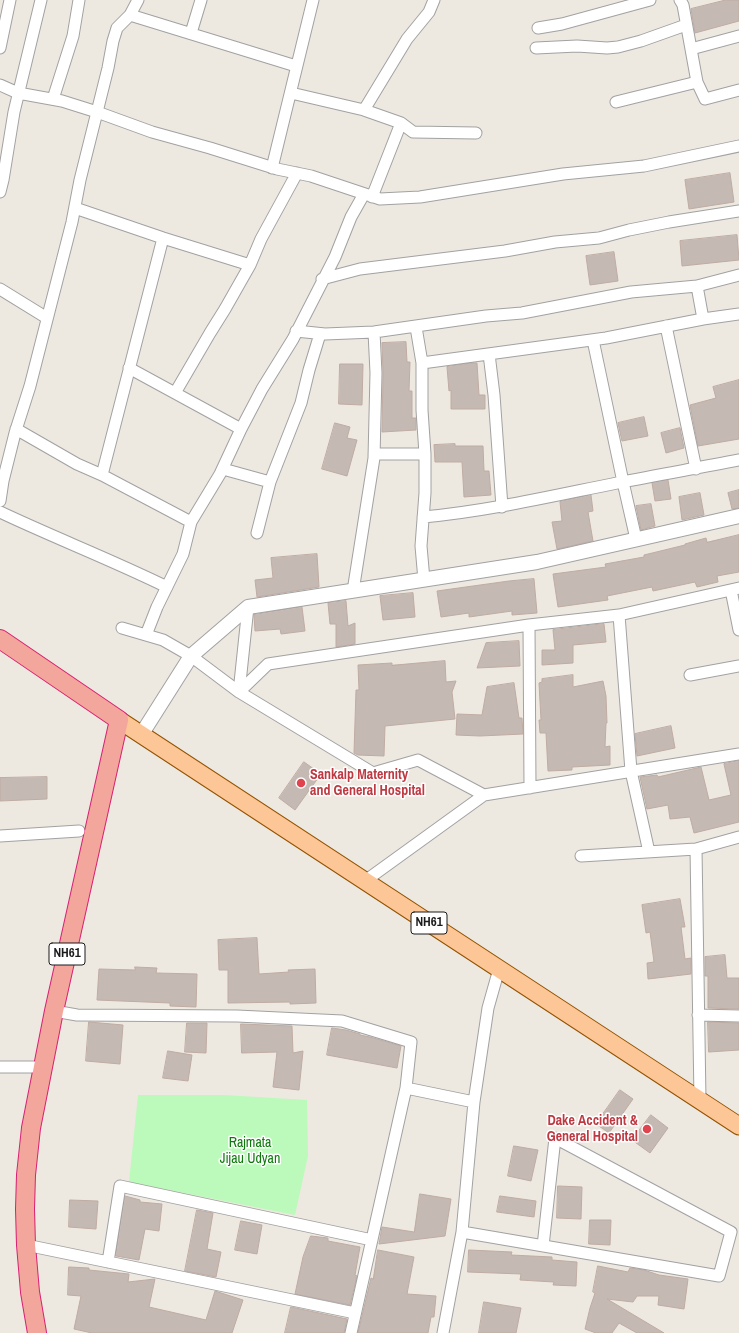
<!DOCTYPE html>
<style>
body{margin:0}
canvas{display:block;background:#ede8e0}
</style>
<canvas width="739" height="1333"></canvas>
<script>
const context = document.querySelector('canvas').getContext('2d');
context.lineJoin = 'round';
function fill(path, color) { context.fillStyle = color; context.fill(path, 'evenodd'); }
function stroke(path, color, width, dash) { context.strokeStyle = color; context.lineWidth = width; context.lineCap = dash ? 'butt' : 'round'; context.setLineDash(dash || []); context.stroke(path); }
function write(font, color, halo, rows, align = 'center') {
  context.font = font + ' "Archivo Narrow",sans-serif'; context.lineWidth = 3; context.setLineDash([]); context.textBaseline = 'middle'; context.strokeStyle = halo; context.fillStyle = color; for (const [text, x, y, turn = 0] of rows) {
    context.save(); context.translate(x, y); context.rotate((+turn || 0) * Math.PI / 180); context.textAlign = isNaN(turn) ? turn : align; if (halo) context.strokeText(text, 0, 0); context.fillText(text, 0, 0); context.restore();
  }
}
fill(new Path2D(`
 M 138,1095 L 224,1095 L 307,1100 L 308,1156 L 295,1215 L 129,1182 Z`), '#bcfabb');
const building = new Path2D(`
 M 726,0 L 739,0 L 739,21 L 695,33 L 691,9 Z
 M 730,173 L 734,202 L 689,209 L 685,180 Z
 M 737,235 L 739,260 L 682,266 L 680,241 Z
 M 614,252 L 618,281 L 590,285 L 586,256 Z
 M 406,342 L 407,362 L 410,362 L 409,391 L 412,391 L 412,418 L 416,418 L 416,430 L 382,432 L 383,373 L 382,343 Z
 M 471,363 L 477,363 L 479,395 L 485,395 L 485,409 L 451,409 L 451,390 L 449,391 L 447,367 Z
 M 340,364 L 363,364 L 362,405 L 339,404 Z
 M 739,380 L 739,439 L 698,446 L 690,405 L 716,398 L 713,387 Z
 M 644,417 L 648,436 L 622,441 L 618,423 Z
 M 335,423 L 350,427 L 347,438 L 357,440 L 347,476 L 322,469 Z
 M 680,428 L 684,448 L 666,453 L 661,433 Z
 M 455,444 L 455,446 L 483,446 L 484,471 L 489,471 L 491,495 L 464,497 L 462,462 L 435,462 L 434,445 Z
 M 668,480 L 671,499 L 655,501 L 652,483 Z
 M 739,490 L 739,508 L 732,509 L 728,493 Z
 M 700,493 L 704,515 L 682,520 L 679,497 Z
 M 591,495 L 593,511 L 588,512 L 593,541 L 557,549 L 552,522 L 562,521 L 560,502 Z
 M 651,504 L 655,526 L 641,530 L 636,506 Z
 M 739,535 L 739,572 L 717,576 L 718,582 L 697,587 L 695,582 L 653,591 L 652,587 L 607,596 L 608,600 L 558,607 L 553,574 L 606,567 L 605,564 L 644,557 L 644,555 L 685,545 L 685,544 L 706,538 L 707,542 Z
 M 317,554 L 319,587 L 257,597 L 255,580 L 273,578 L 271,558 Z
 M 534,579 L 537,613 L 512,615 L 512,611 L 469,617 L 469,613 L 441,617 L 437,591 L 509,581 Z
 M 413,593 L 415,617 L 383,620 L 380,596 Z
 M 346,601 L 348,626 L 355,623 L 355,644 L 336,647 L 336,624 L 330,624 L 328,603 Z
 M 302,607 L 305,631 L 281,634 L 280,629 L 255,631 L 254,615 Z
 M 604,624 L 606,642 L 573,645 L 573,663 L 542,665 L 542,650 L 555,650 L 553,630 Z
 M 519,641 L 520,666 L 477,668 L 486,643 Z
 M 445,661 L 446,682 L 456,681 L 452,692 L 455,719 L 385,726 L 384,756 L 358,755 L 354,753 L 356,690 L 359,690 L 358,665 L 392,663 L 392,665 Z
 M 573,675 L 573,687 L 603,681 L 606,696 L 607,723 L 606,723 L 605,747 L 610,746 L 610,765 L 572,767 L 572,770 L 548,771 L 546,733 L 540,733 L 539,720 L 541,720 L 539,683 L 542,682 L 542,679 Z
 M 514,683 L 519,718 L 522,718 L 523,734 L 480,736 L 456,735 L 457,714 L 482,715 L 487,687 Z
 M 671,726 L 675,748 L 637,756 L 635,734 Z
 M 739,761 L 739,822 L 694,833 L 690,817 L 670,819 L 668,805 L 647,809 L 640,777 L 657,775 L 658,777 L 701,767 L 709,800 L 731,795 L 724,764 Z
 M 304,762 L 321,774 L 295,810 L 279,798 Z
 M 47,777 L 47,799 L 0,801 L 0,778 Z
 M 680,899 L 685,927 L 681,927 L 685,959 L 691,958 L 691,974 L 648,979 L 647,963 L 654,962 L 650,932 L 646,933 L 642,905 Z
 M 257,938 L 259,974 L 289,972 L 288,970 L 315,969 L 316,1003 L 290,1004 L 290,1002 L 228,1003 L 228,970 L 219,970 L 218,940 Z
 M 725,955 L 727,978 L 739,978 L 739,1009 L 708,1008 L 708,976 L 705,976 L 705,957 Z
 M 135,967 L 157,968 L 156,973 L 197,974 L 196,1007 L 170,1006 L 170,1003 L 97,1000 L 99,969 L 135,970 Z
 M 89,1022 L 123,1025 L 120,1064 L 86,1061 Z
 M 708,1022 L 739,1023 L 739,1050 L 709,1052 Z
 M 187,1023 L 207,1023 L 206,1053 L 185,1052 Z
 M 241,1024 L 292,1026 L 293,1053 L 303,1051 L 299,1090 L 273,1087 L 277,1052 L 242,1053 Z
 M 332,1028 L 346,1030 L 360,1034 L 360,1035 L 370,1037 L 401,1046 L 397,1068 L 327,1055 Z
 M 168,1051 L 192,1055 L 188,1081 L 163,1078 Z
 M 620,1090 L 633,1099 L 609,1133 L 596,1124 Z
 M 651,1115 L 668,1128 L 650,1153 L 632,1140 Z
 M 514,1146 L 538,1150 L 531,1181 L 508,1176 Z
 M 558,1186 L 582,1187 L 581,1219 L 557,1218 Z
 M 420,1194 L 451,1199 L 445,1236 L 379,1244 L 382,1227 L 414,1232 Z
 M 125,1196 L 140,1200 L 140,1202 L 162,1204 L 159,1231 L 145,1229 L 139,1260 L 116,1256 Z
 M 500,1196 L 536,1201 L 534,1217 L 497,1212 Z
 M 70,1200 L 98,1201 L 96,1229 L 69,1227 Z
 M 197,1210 L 213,1213 L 207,1249 L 221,1252 L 216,1277 L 185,1271 Z
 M 590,1220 L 611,1220 L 610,1245 L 589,1244 Z
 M 241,1221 L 262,1225 L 257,1254 L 235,1250 Z
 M 311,1236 L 328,1238 L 328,1241 L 360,1247 L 355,1275 L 357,1276 L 350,1305 L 295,1294 L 303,1257 Z
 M 378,1250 L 414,1257 L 407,1294 L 436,1296 L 434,1317 L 431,1317 L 428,1333 L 358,1333 L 371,1278 L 373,1279 Z
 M 469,1250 L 512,1252 L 511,1255 L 552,1257 L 552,1260 L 577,1262 L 576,1286 L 553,1285 L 554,1282 L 520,1280 L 521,1274 L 468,1272 Z
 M 598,1266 L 628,1272 L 630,1268 L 644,1270 L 659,1275 L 688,1279 L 684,1309 L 658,1305 L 659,1296 L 637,1296 L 633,1302 L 607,1299 L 664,1333 L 637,1333 L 619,1323 L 612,1333 L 596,1333 L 585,1329 L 590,1308 L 595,1293 L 593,1292 Z
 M 69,1267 L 89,1268 L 89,1270 L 129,1274 L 128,1282 L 155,1279 L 149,1307 L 206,1320 L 215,1291 L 243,1300 L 232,1333 L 92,1333 L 74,1329 L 81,1296 L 68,1295 Z
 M 484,1302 L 521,1308 L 516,1333 L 479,1333 Z
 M 291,1307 L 347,1319 L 344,1333 L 285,1333 Z`);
fill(building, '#c5b9b4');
stroke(building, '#bfaca3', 1);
const minor = new Path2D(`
 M 680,0 L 683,5 L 697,82
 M 130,15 L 296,66
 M 538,28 L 562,24 L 650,0
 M 191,33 L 201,0
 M 0,48 L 10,0
 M 536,48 L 577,46 L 607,48 L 618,47 L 641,41 L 686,25
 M 691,49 L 739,36
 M 0,85 L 18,93 L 62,101 L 97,112 L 152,132 L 210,148 L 277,169 L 311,176 L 380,199 L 420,197 L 563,174 L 644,166 L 739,146
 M 291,93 L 364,110 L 401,123 L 413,132 L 476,133
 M 53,99 L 73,36 L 79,0
 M 616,102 L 697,82 L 705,99 L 739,90
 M 364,110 L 407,39 L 429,12 L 434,0
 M 272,168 L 313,0
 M 0,192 L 3,180 L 14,112 L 41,0
 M 372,197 L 401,123
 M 75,208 L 163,238 L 250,265
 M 322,279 L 360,269 L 505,251 L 555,242 L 599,238 L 629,230 L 669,222 L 739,211
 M 697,286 L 703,319 L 739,314
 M 0,289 L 47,318
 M 666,326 L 696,469
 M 416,327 L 422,363 L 422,410 L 425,454 L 425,493 L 421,546 L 424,580
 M 296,331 L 325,334 L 374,332 L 486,316 L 522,313 L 631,292 L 697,286 L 739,275
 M 593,340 L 623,482 L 636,539
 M 489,354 L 494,395 L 502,507
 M 422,363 L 606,338 L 703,319
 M 129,368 L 241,429
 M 175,393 L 210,333 L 225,309 L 250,265 L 261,239 L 297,173
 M 16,429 L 77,464 L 102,475 L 191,522
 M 374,454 L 425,454
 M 223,469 L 270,482
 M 102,475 L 163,238
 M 0,501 L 3,481 L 15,433 L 30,386 L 72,222 L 80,180 L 108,68 L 113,41 L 117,28 L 130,15 L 138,0
 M 0,512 C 55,538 112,560 167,587
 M 423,517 C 488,511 552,496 617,483 C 657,475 698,468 739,460
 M 257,533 L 270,482 L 301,403 L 309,370 L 320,334
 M 731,590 L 739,630
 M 353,591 L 374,458 L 376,373 L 374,332
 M 529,625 L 530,788
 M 122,628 L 163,640 L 191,656 L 239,692 L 373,773 L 418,760 L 484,795
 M 146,635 L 157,607 L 183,554 L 191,522 L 220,474 L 241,429 L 262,389 L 293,339 L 335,257 L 351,217 L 364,194
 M 690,675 L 739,666
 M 239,692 L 268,664 L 529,625 L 619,615
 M 239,692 L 248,607
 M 0,836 L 79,831
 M 649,852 L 631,771 L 619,615 L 739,588
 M 581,856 L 696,849
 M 365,881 L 484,795 L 739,754
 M 54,1011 L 77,1015 L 237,1016 L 342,1021 L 411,1042 L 406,1088
 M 698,1015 L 739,1016
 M 0,1067 L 43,1067
 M 700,1100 L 696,849 L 739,837
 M 462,1232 L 719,1276 L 731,1232 L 555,1138 L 543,1246
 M 26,1245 L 355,1313
 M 108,1262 L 120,1186 L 372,1240
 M 351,1333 L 406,1088 L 474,1102
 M 443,1333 L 462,1232 L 474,1102 L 488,1008 L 499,969`);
const tertiary = new Path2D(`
 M 141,735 L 191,656 L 248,607 L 537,562 L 739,516`);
const primary = new Path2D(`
 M 119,720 L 739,1126`);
const trunk = new Path2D(`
 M 0,639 L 119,720 L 54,1011 L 31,1128 L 26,1175 L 25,1209 L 26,1245 L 30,1292 L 37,1333`);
stroke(minor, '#a2a2a2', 13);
stroke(tertiary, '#a2a2a2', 16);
stroke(primary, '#935300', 19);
stroke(trunk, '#d82172', 20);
stroke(minor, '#fff', 11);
stroke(tertiary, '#fff', 14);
stroke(primary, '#fdc696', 17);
stroke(trunk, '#f2a69c', 18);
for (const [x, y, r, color] of [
 [301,783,5,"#e0444e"],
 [647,1129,5,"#e0444e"]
]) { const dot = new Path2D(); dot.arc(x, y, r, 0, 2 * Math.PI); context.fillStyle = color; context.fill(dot); stroke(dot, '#fff', 1.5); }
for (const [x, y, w] of [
 [429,923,36],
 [67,954,36]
]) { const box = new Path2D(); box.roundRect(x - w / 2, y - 11, w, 22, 3); context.fillStyle = '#fff'; context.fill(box); stroke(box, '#1b1b1b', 1); }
write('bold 13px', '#1b1b1b', null, [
 ["NH61",429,923],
 ["NH61",67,954]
]);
write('bold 14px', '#be3a42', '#fff', [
 ["Sankalp Maternity",310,775],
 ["and General Hospital",310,791],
 ["Dake Accident &",638,1121,"right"],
 ["General Hospital",638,1137,"right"]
], 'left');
write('14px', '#0c790a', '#fff', [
 ["Rajmata",250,1143],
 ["Jijau Udyan",250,1159]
]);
</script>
